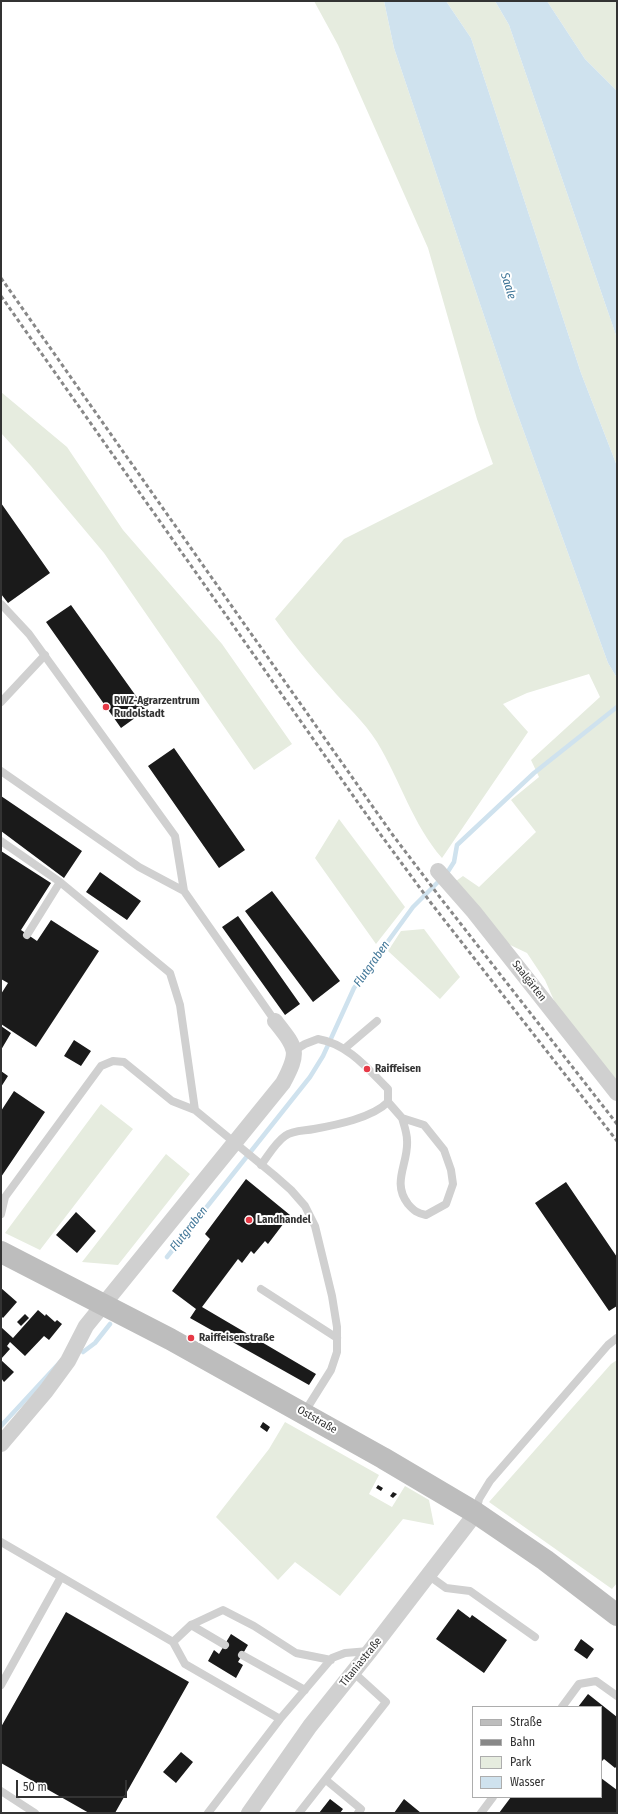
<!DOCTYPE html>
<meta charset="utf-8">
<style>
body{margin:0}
#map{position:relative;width:618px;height:1814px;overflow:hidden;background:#fff;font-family:"Fira Sans Condensed",sans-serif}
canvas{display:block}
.frame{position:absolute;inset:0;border:2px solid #333;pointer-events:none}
.legend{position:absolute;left:472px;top:1706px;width:130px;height:92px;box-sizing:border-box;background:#fff;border:1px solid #adadad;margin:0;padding:5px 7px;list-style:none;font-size:12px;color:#333}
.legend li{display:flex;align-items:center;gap:8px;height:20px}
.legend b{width:20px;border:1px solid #adadad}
.scale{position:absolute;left:16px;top:1780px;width:111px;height:18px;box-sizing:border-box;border:2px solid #333;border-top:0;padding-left:5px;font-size:12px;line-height:14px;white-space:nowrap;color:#333;-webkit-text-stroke:3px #fff;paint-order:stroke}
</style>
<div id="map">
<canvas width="618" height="1814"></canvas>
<div class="frame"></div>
<ul class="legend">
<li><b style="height:5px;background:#bdbdbd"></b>Straße</li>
<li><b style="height:5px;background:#888"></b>Bahn</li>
<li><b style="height:11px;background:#e6ecdf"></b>Park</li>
<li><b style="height:11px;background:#cfe2ee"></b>Wasser</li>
</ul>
<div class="scale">50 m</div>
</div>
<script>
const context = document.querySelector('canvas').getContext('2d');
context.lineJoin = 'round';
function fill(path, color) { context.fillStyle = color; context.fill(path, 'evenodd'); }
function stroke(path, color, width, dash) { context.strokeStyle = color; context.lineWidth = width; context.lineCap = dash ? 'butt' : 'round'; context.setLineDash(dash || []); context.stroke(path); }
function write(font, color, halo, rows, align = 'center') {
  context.font = font + ' "Fira Sans Condensed",sans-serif'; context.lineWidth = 4; context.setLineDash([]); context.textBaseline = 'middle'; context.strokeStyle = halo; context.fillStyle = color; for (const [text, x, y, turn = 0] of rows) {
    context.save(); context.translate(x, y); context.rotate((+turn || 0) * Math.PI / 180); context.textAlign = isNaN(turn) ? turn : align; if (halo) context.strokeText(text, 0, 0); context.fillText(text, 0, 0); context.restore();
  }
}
fill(new Path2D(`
 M 314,1 L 384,1 L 394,48 L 512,399 L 608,663 L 617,678 L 617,1083 L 556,1005 L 545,980 L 527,953 L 506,943 L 456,881 L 463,876 L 479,887 L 536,832 L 511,800 L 539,777 L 531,760 L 600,697 L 589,674 L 527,693 L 503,704 L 528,732 L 442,858 C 413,825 400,780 377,742 C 364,721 346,706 330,687 C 310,665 292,643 275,619 L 344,539 L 493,464 L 477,419 L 428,248 L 338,45 Z
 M 446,1 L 495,1 L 509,25 L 617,338 L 617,466 L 581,373 L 471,38 Z
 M 547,1 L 617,1 L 617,91 L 585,59 Z
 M 1,392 L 67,447 L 123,530 L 222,644 L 292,744 L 254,770 L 104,553 L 31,466 L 1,433 Z
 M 339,819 L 405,907 L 376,944 L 315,858 Z
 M 424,929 L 460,977 L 440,999 L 388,951 L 401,931 Z
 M 101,1104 L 133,1129 L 40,1250 L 5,1233 Z
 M 166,1154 L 190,1174 L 118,1265 L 82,1262 Z
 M 617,1360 L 617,1583 L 612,1589 L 489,1502 L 611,1364 Z
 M 285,1422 L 379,1475 L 369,1494 L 392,1507 L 405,1486 L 429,1500 L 434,1525 L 403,1519 L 340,1596 L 295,1562 L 278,1580 L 216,1517 L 269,1449 Z`), '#e6ecdf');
fill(new Path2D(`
 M 384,1 L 446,1 L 471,38 L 581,373 L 617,466 L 617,678 L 608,663 L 512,399 L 394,48 Z
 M 495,1 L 547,1 L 585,59 L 617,91 L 617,338 L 509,25 Z`), '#cfe2ee');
stroke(new Path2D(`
 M 167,1257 L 310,1077 L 323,1056 L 354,988 L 413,907 L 447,873 L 454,862 L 457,845 L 534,773 L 617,707
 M 83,1352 L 95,1343 L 110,1324
 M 1,1426 L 62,1360`), '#cfe2ee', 4.5);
fill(new Path2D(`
 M 1,503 L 50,573 L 8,603 L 1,594 Z
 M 71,605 L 146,710 L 121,728 L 46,622 Z
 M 174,748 L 245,850 L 219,868 L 148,766 Z
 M 1,796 L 82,851 L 64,878 L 1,831 Z
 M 1,851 L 51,883 L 21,930 L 37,941 L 51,920 L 99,951 L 36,1047 L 1,1024 L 1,994 L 8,983 L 1,979 Z
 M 100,872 L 141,901 L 127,920 L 86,892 Z
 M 272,891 L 340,981 L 313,1002 L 245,911 Z
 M 238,916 L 300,1004 L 285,1015 L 222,927 Z
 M 1,1026 L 11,1033 L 1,1050 Z
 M 74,1040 L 91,1051 L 81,1066 L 64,1056 Z
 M 1,1071 L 8,1076 L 1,1087 Z
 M 14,1091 L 45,1112 L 1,1177 L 1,1111 Z
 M 246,1179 L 290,1215 L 268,1244 L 265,1241 L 254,1254 L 251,1251 L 242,1263 L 238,1259 L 202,1307 L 316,1374 L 309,1385 L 190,1318 L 196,1309 L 172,1291 L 210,1239 L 205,1234 Z
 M 566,1182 L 617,1257 L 617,1306 L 609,1311 L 535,1203 Z
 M 76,1212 L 96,1231 L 77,1253 L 56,1235 Z
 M 1,1288 L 17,1302 L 3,1318 L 1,1316 Z
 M 38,1310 L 45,1316 L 46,1314 L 55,1322 L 57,1320 L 62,1324 L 49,1340 L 44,1336 L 25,1356 L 10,1342 L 7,1346 L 10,1349 L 1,1359 L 1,1327 L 13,1338 Z
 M 25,1314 L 29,1318 L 21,1326 L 17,1322 Z
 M 1,1360 L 14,1372 L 4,1382 L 1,1378 Z
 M 263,1422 L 270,1427 L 267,1432 L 260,1427 Z
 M 378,1485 L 383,1488 L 381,1491 L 376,1488 Z
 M 393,1492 L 397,1494 L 393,1498 L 390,1496 Z
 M 458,1609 L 470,1618 L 472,1615 L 507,1640 L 484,1673 L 436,1639 Z
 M 66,1612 L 189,1682 L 115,1813 L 89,1813 L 1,1763 L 1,1727 Z
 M 231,1634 L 248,1645 L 238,1662 L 243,1665 L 236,1678 L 208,1661 L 214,1650 L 219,1654 Z
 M 581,1639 L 594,1649 L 587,1659 L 574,1650 Z
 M 588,1694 L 617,1717 L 617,1766 L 615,1768 L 604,1759 L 601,1762 L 601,1707 L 578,1707 Z
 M 181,1752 L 193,1762 L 176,1783 L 163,1772 Z
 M 601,1778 L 617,1790 L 617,1813 L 499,1813 L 511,1797 L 601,1797 Z
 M 330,1799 L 343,1809 L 340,1813 L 319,1813 Z
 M 404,1799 L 421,1813 L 394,1813 Z`), '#1a1a1a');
stroke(new Path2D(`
 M 1,604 L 29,634 L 175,836 L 184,891 L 275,1021
 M 1,702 L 45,655
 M 1,771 L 139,867 L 184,891
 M 1,841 L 60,882 L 27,935
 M 60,882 L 170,973 L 180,1005 L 195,1110
 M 344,1049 L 377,1021
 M 388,1102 L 402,1118 L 424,1125 L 444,1150 L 451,1170 L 453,1184 L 446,1204 L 426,1215 C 417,1213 414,1211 408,1204 C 391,1182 409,1163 407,1140 C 407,1133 404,1125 402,1118
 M 261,1165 C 268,1156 275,1143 285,1136 C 293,1130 304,1131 314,1129 C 336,1125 372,1118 388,1102 L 388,1089 C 368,1069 348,1044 318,1039 L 305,1044 L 295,1050
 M 1,1214 L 5,1197 L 101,1066 L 113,1061 L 124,1062 L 172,1101 L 195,1110 L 274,1175 L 291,1190 L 305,1206 L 315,1226 L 332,1296 L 337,1327 L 337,1352 L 331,1370 L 304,1413
 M 261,1289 L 337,1338
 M 476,1512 L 479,1499 L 490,1481 L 608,1345 L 617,1338
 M 1,1542 L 173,1642 L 191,1625 L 223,1610 L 254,1626 L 296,1653 L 331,1660
 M 428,1575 L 446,1588 L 470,1591 L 535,1637
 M 191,1625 L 225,1645
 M 173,1642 L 185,1664 L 280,1719
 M 242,1655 L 305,1690
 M 1,1685 L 61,1577
 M 562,1707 L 579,1684 L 596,1681 L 617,1696
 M 326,1780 L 361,1809 L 358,1813
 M 1,1791 L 35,1813
 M 208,1813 L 280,1719 L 332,1658 L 345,1653 L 369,1651
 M 299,1813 L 386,1702 L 353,1672
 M 481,1813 L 493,1797`), '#d0d0d0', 8);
stroke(new Path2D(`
 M 438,871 L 474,912 L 617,1093
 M 1,1444 L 46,1391 L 68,1361 L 86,1326 L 283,1083 C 300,1051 297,1049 275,1021
 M 249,1813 L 310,1726 L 370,1651 L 476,1513`), '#d0d0d0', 16);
stroke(new Path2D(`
 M 1,1252 L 170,1339 L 383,1458 L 476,1513 L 545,1560 L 617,1615`), '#bdbdbd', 22);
stroke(new Path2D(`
 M 1,278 L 392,834 L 439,896 L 617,1124
 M 1,296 L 378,831 L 431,903 L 617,1141`), '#888', 3, [4, 3]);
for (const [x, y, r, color] of [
 [106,707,4,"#e63946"],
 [367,1069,4,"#e63946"],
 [249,1220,4,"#e63946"],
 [191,1338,4,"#e63946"]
]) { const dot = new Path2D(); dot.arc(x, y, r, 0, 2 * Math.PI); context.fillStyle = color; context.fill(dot); stroke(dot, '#fff', 1.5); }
write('bold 11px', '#333', '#fff', [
 ["RWZ-Agrarzentrum",114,701],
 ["Rudolstadt",114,714],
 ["Raiffeisen",375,1069],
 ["Landhandel",257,1220],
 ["Raiffeisenstraße",199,1338]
], 'left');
write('11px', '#333', '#fff', [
 ["Saalgärten",529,981,52],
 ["Oststraße",317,1420,30],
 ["Titaniastraße",361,1662,-51]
]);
write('italic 12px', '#3f7597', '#fff', [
 ["Saale",508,286,73],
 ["Flutgraben",372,964,-55],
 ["Flutgraben",189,1229,-52]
]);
</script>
